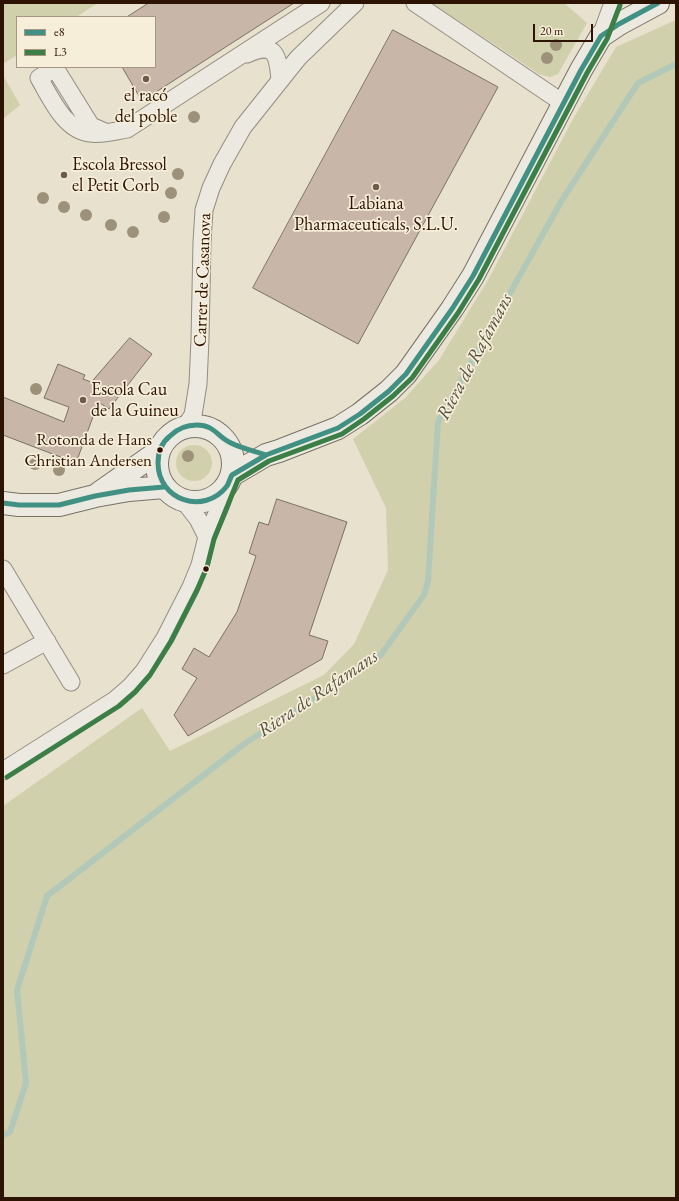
<!DOCTYPE html>
<meta charset="utf-8">
<style>
body{margin:0}
#map{position:relative;width:679px;height:1201px;overflow:hidden;background:#e8e1ce;font-family:"EB Garamond",serif}
canvas{display:block}
.frame{position:absolute;inset:0;border:4px solid #2c1302;pointer-events:none}
.legend{position:absolute;left:16px;top:16px;width:140px;height:52px;box-sizing:border-box;background:#f7eed9;border:1px solid #a69683;margin:0;padding:5px 7px;list-style:none;font-size:12px;color:#2c1302}
.legend li{display:flex;align-items:center;gap:8px;height:20px}
.legend b{width:20px;border:1px solid #a69683}
.scale{position:absolute;left:533px;top:24px;width:60px;height:18px;box-sizing:border-box;border:2px solid #2c1302;border-top:0;padding-left:5px;font-size:12px;line-height:14px;white-space:nowrap;color:#2c1302;-webkit-text-stroke:3px #f7eed9;paint-order:stroke}
</style>
<div id="map">
<canvas width="679" height="1201"></canvas>
<div class="frame"></div>
<ul class="legend">
<li><b style="height:5px;background:#409183"></b>e8</li>
<li><b style="height:5px;background:#3b7f46"></b>L3</li>
</ul>
<div class="scale">20 m</div>
</div>
<script>
const context = document.querySelector('canvas').getContext('2d');
context.lineJoin = 'round';
function fill(path, color) { context.fillStyle = color; context.fill(path, 'evenodd'); }
function stroke(path, color, width, dash) { context.strokeStyle = color; context.lineWidth = width; context.lineCap = dash ? 'butt' : 'round'; context.setLineDash(dash || []); context.stroke(path); }
function write(font, color, halo, rows, align = 'center') {
  context.font = font + ' "EB Garamond",serif'; context.lineWidth = 3.5; context.setLineDash([]); context.textBaseline = 'middle'; context.strokeStyle = halo; context.fillStyle = color; for (const [text, x, y, turn = 0] of rows) {
    context.save(); context.translate(x, y); context.rotate((+turn || 0) * Math.PI / 180); context.textAlign = isNaN(turn) ? turn : align; if (halo) context.strokeText(text, 0, 0); context.fillText(text, 0, 0); context.restore();
  }
}
fill(new Path2D(`
 M 3,3 L 98,3 L 76,17 L 17,17 L 17,55 L 3,64 Z
 M 432,3 L 564,3 L 587,23 L 558,74 L 550,77 L 539,74 Z
 M 676,20 L 676,1198 L 3,1198 L 3,806 L 142,708 L 170,751 L 324,675 L 354,644 L 388,570 L 386,508 L 353,439 L 406,397 L 439,360 L 488,280 L 573,119 L 616,47 Z
 M 3,75 L 20,105 L 3,119 Z
 M176 463a18 18 0 1 1 36 0a18 18 0 1 1-36 0Z`), '#d1d0ac');
stroke(new Path2D(`
 M 3,1135 L 10,1132 L 26,1083 L 17,990 L 47,896 L 244,744 L 380,656 L 424,595 L 428,581 L 438,422 L 562,200 L 638,83 L 676,64`), '#b2c9ba', 6);
const building = new Path2D(`
 M 149,3 L 294,3 L 142,101 L 122,67 L 155,67 L 155,17 L 127,17 Z
 M 393,30 L 498,87 L 358,344 L 253,288 Z
 M 130,338 L 152,354 L 109,409 L 100,403 L 94,414 L 76,463 L 3,435 L 3,397 L 64,422 L 69,407 L 44,398 L 58,364 L 85,375 L 83,379 L 91,382 Z
 M 277,499 L 347,522 L 309,635 L 328,641 L 322,659 L 188,736 L 174,715 L 197,678 L 182,669 L 194,648 L 209,657 L 237,612 L 256,556 L 249,553 L 259,522 L 268,525 Z`);
fill(building, '#c8b7a9');
stroke(building, '#797166', 1);
const street = new Path2D(`
 M 415,3 L 563,103
 M 601,36 L 613,3
 M 247,54 C 276,41 278,56 280,80
 M 105,132 L 91,126 L 55,68 L 39,78 C 51,98 64,130 90,133 C 101,135 115,131 127,129 L 321,3
 M 185,427 L 193,415 L 198,384 L 200,339 L 202,242 L 204,210 L 211,188 L 222,164 L 243,127 L 298,58 L 355,3
 M 184,501 L 198,519 L 207,537
 M 3,569 L 71,682
 M 3,665 L 47,641
 M 3,771 L 115,700 L 130,687 L 144,671 L 165,638 L 191,587 L 200,565 L 207,537 L 221,504 L 227,486`);
const secondary = new Path2D(`
 M157 464a38 38 0 1 1 76 0a38 38 0 1 1-76 0Z
 M 232,475 L 266,455 L 279,451 L 338,428 L 360,414 L 389,391 L 406,374 L 452,309 L 473,276 L 581,70 L 601,36 L 619,24 L 658,3
 M 99,493 L 159,451
 M 3,503 L 19,505 L 59,505 L 95,496 L 129,490 L 164,487`);
stroke(street, '#948d80', 19);
stroke(secondary, '#797166', 24);
stroke(street, '#ece9e0', 17);
stroke(secondary, '#ece9e0', 22);
stroke(new Path2D(`
 M 232,475 L 266,455 L 338,428 L 360,414 L 389,391 L 406,374 L 452,309 L 473,276 L 581,70 L 601,36 L 619,24 L 658,3
 M 232,475 C 230,478 229,483 227,486 C 204,516 158,500 158,463 C 158,452 161,443 170,436 C 177,429 187,425 197,425 C 214,425 217,436 229,442 C 240,448 254,451 266,455
 M 3,503 L 19,505 L 59,505 L 95,496 L 129,490 L 164,487`), '#409183', 5);
stroke(new Path2D(`
 M 7,777 L 119,706 L 135,692 L 150,675 L 171,641 L 197,590 L 207,567 L 214,539 L 238,480 L 269,461 L 342,434 L 364,419 L 393,396 L 412,378 L 458,313 L 479,279 L 587,73 L 607,39 L 620,5`), '#3b7f46', 5);
context.fillStyle = '#9d9279';
for (const [x, y] of [
 [556,45],
 [547,58],
 [194,117],
 [178,174],
 [171,193],
 [43,198],
 [64,207],
 [86,215],
 [164,217],
 [111,225],
 [133,232],
 [36,389],
 [188,456],
 [35,464],
 [59,470]
]) { context.beginPath(); context.arc(x, y, 6, 0, 2 * Math.PI); context.fill(); }
for (const [x, y, r, color] of [
 [146,79,4,"#6e5b49"],
 [64,175,4,"#6e5b49"],
 [376,187,4,"#6e5b49"],
 [83,400,4,"#6e5b49"],
 [160,450,3.5,"#2c1302"],
 [206,569,3.5,"#2c1302"]
]) { const dot = new Path2D(); dot.arc(x, y, r, 0, 2 * Math.PI); context.fillStyle = color; context.fill(dot); stroke(dot, '#f7eed9', 1.5); }
write('17px', '#2c1302', '#f7eed9', [
 ["Rotonda de Hans",152,440],
 ["Christian Andersen",152,461]
], 'right');
write('18px', '#2c1302', '#f7eed9', [
 ["el racó",146,96],
 ["del poble",146,117],
 ["Escola Bressol",72,165,"left"],
 ["el Petit Corb",72,186,"left"],
 ["Labiana",376,204],
 ["Pharmaceuticals, S.L.U.",376,225],
 ["Escola Cau",91,390,"left"],
 ["de la Guineu",91,411,"left"]
]);
write('18px', '#2c1302', '#f7eed9', [
 ["Carrer de Casanova",203,280,-88]
]);
write('italic 19px', '#534f3f', '#f7eed9', [
 ["Riera de Rafamans",475,357,-62],
 ["Riera de Rafamans",318,694,-34]
]);
</script>
